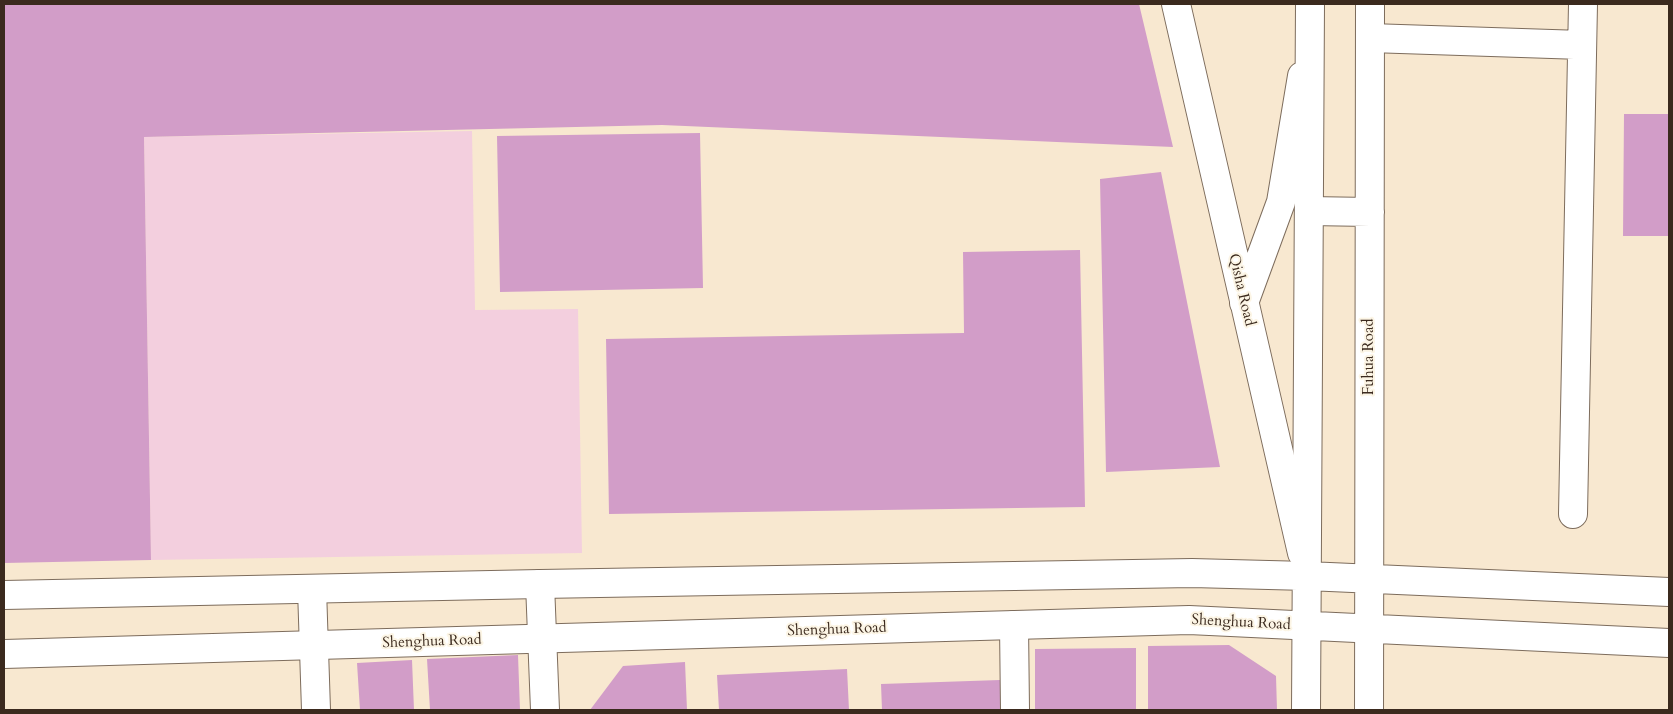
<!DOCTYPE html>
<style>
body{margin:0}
#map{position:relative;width:1673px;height:714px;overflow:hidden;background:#f8e8d0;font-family:Cardo,serif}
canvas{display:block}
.frame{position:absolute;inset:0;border:5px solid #3b2a1e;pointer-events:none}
</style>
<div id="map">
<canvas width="1673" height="714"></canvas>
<div class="frame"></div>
</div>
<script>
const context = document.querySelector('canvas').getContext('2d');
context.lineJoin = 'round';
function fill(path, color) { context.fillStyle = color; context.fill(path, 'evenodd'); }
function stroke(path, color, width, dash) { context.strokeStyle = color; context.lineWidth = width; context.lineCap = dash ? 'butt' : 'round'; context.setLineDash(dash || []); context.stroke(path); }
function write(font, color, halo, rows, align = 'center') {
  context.font = font + ' Cardo,serif'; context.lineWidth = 4; context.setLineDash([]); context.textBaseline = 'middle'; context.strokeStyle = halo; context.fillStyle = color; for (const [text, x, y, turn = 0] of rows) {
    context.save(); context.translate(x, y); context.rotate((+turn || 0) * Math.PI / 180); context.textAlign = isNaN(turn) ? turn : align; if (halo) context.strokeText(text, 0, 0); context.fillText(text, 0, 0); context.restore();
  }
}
fill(new Path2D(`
 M 472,131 L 475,310 L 578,309 L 582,553 L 151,560 L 144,137 Z`), '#f3cfde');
fill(new Path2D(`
 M 4,4 L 1139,4 L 1173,147 L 662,125 L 144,137 L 151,560 L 4,563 Z
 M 1624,114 L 1669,114 L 1668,236 L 1623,236 Z
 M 700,133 L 703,288 L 500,292 L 497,136 Z
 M 1161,172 L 1220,467 L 1106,472 L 1100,179 Z
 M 1080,250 L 1085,507 L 609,514 L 606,339 L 964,333 L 963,252 Z
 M 1229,645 L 1276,676 L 1277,710 L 1148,710 L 1148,646 Z
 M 1136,648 L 1136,710 L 1035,710 L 1035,649 Z
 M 518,655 L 520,710 L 430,710 L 427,659 Z
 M 412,660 L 414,710 L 360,710 L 357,663 Z
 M 685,662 L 687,710 L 590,710 L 623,666 Z
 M 847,669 L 849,710 L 719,710 L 717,675 Z
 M 1000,680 L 1001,710 L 882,710 L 881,684 Z`), '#d29dc8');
const minor = new Path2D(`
 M 1176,4 L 1302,553
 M 1370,38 L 1582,45
 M 1244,303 L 1281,202 L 1302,76
 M 1573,514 L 1583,4
 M 540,584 L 545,710
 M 312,589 L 316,710
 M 1014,625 L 1015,710`);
const major = new Path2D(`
 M 1309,211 L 1370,212
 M 4,595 L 540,584 L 1192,573 L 1307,576 L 1669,592
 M 4,654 L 1189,620 L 1669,643
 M 1306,710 L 1310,4
 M 1369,710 L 1370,4`);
stroke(minor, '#7d6c5c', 30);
stroke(major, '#7d6c5c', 30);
stroke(minor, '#fff', 28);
stroke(major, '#fff', 28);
write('15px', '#3b2a1e', '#fcf5e5', [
 ["Qisha Road",1241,290,77],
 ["Fuhua Road",1370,357,-90],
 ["Shenghua Road",1241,623,3],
 ["Shenghua Road",837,630,-2],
 ["Shenghua Road",432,642,-2]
]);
</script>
